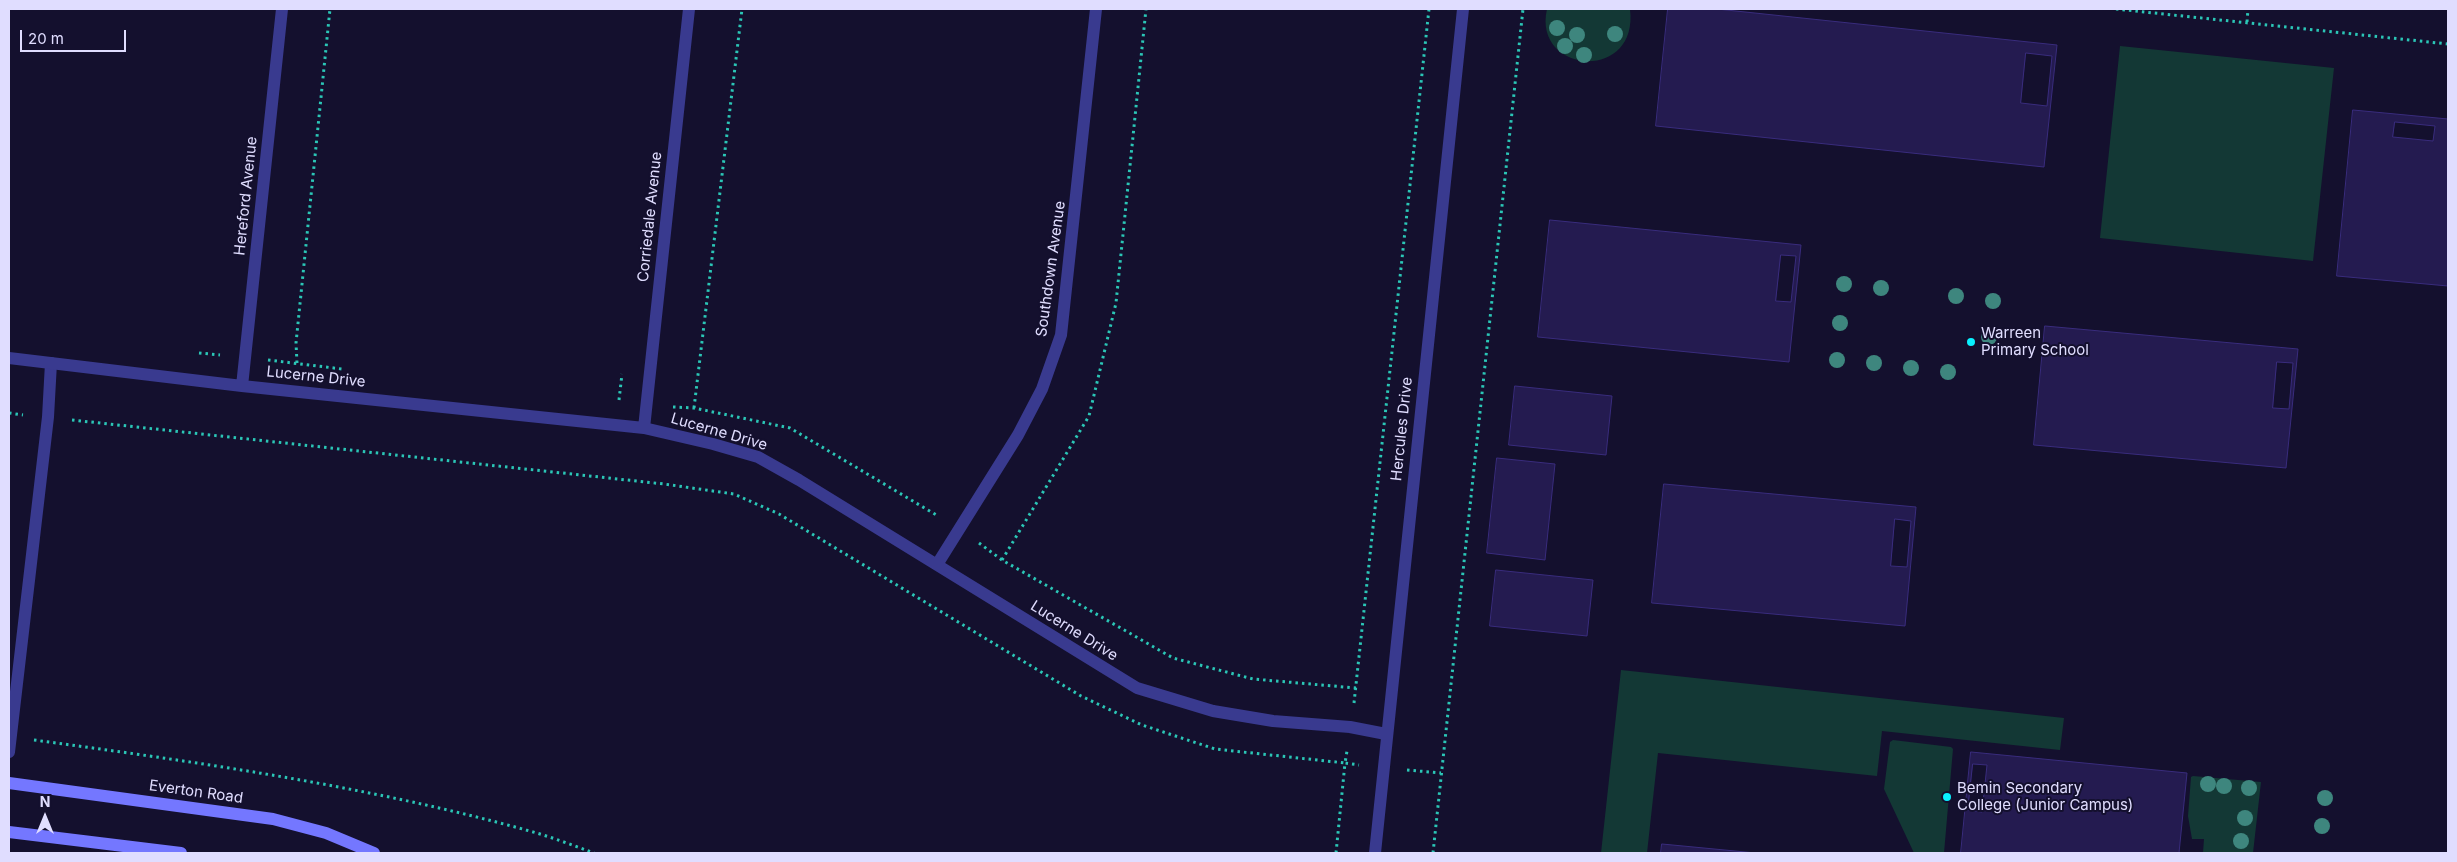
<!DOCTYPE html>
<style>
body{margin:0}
#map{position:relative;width:2457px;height:862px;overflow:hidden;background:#14102e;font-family:Inter,sans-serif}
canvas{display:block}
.frame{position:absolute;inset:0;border:10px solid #e0ddff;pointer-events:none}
.north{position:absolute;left:20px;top:792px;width:50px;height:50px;-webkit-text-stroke:4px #14102e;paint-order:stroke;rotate:0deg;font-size:14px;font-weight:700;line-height:20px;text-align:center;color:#e0ddff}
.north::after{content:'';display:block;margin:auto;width:18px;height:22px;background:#e0ddff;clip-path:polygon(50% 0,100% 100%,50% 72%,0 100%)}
.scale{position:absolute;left:20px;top:30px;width:106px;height:22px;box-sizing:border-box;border:2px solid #e0ddff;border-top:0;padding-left:6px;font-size:15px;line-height:18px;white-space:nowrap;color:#e0ddff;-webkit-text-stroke:4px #14102e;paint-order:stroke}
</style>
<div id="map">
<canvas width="2457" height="862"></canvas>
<div class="frame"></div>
<div class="north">N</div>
<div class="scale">20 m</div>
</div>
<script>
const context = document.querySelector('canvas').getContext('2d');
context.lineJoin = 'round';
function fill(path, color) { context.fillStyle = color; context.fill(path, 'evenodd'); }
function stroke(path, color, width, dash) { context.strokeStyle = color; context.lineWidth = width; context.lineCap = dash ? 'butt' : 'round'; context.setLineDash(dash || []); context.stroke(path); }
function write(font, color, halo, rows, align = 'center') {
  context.font = font + ' Inter,sans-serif'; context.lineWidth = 4; context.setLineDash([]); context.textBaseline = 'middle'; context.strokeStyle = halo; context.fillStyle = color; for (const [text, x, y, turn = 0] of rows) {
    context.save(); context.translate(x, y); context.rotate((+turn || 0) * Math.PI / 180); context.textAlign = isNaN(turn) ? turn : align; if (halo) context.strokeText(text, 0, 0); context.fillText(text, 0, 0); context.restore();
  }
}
fill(new Path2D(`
 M 1547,9 L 1630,9 C 1639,83 1532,74 1547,9 Z
 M 2120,46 L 2334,68 L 2313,261 L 2100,238 Z
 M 1621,670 L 2064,718 L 2060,750 L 1882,731 L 1877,776 L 1658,753 L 1647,853 L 1601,853 Z
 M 1893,740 L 1951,747 L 1953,749 L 1944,853 L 1914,853 L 1884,789 L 1890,742 Z
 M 2193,776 L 2261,782 L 2253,853 L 2203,853 L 2204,839 L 2192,839 L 2188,816 L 2191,777 Z`), '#133835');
const building = new Path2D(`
 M 1668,9 L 1717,9 L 2057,45 L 2044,167 L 1656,126 ZM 2026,53 L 2052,56 L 2047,106 L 2021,103 Z
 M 2353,110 L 2448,119 L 2448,286 L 2337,276 ZM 2395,122 L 2435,126 L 2433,141 L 2393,137 Z
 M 1550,220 L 1801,245 L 1789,362 L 1538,337 ZM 1781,255 L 1796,256 L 1791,302 L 1776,301 Z
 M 2045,326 L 2298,349 L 2286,468 L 2034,445 ZM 2277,362 L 2293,363 L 2289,409 L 2273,408 Z
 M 1515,386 L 1612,396 L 1606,455 L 1509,445 Z
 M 1497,458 L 1555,464 L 1545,560 L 1487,553 Z
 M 1664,484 L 1916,507 L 1905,626 L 1652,603 ZM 1895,519 L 1911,521 L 1907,567 L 1891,566 Z
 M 1496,570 L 1593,580 L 1587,636 L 1490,626 Z
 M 1971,752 L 2187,773 L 2179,853 L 1961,853 ZM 1973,764 L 1987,765 L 1982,812 L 1968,810 Z
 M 1662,844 L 1756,853 L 1661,853 Z`);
fill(building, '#241b50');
stroke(building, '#392c7d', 1);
stroke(new Path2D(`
 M 2116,9 L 2448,44
 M 2247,22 L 2248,9
 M 199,353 L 220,355
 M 268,360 L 342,369
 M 297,363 L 296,343 L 330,9
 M 619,400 L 622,374
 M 673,407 L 694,408 L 790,428 L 938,516
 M 694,408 L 742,9
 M 9,413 L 23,415
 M 72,420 L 664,484 L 734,494 L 779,514 L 1081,696 L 1142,725 L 1215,749 L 1345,763 L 1347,751
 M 979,543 L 1002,560 L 1173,658 L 1253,679 L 1356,688
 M 1002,560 L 1089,416 L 1116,303 L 1146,9
 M 1354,703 L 1429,9
 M 34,740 C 197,762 368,786 526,830 C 549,836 572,845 594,853
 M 1407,770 L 1441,773
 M 1336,853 L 1345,763 L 1359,765
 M 1433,853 L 1523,9`), '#2bc6b6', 3, [2.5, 4]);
stroke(new Path2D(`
 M 9,752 L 48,417 L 51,363`), '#393a8f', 12);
stroke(new Path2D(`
 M 9,358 L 242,386 L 644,428 L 713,444 L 758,457 L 799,480 L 1137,688 L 1213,711 L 1273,721 L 1350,727 L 1386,734
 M 242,386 L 282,9
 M 644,428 L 689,9
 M 938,563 L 1018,435 L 1042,389 L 1061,335 L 1096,9
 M 1375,853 L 1463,9`), '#393a8f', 12);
stroke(new Path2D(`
 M 9,783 L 273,819 L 326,833 L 374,853
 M 9,832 L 181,853`), '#7477ff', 12);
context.fillStyle = '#3e867e';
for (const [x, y] of [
 [1557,28],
 [1615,34],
 [1577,35],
 [1565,46],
 [1584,55],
 [1844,284],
 [1881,288],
 [1956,296],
 [1993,301],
 [1840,323],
 [1989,337],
 [1837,360],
 [1874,363],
 [1911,368],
 [1948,372],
 [2208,784],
 [2224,786],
 [2249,788],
 [2325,798],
 [2245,818],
 [2322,826],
 [2241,841]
]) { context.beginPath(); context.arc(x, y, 8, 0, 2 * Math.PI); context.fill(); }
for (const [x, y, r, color] of [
 [1971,342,5,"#09f1ff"],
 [1947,797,5,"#09f1ff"]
]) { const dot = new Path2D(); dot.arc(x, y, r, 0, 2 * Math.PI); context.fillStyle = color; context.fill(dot); stroke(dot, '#14102e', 2); }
write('15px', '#e0ddff', '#14102e', [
 ["Hereford Avenue",246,196,-84],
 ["Corriedale Avenue",650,217,-84],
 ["Southdown Avenue",1051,269,-82],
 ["Lucerne Drive",316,377,6],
 ["Hercules Drive",1402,429,-84],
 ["Lucerne Drive",719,432,16],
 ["Lucerne Drive",1074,631,32],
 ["Everton Road",196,792,8]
]);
write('15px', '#e0ddff', '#14102e', [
 ["Warreen",1981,333],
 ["Primary School",1981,350],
 ["Bemin Secondary",1957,788],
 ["College (Junior Campus)",1957,805]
], 'left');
</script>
